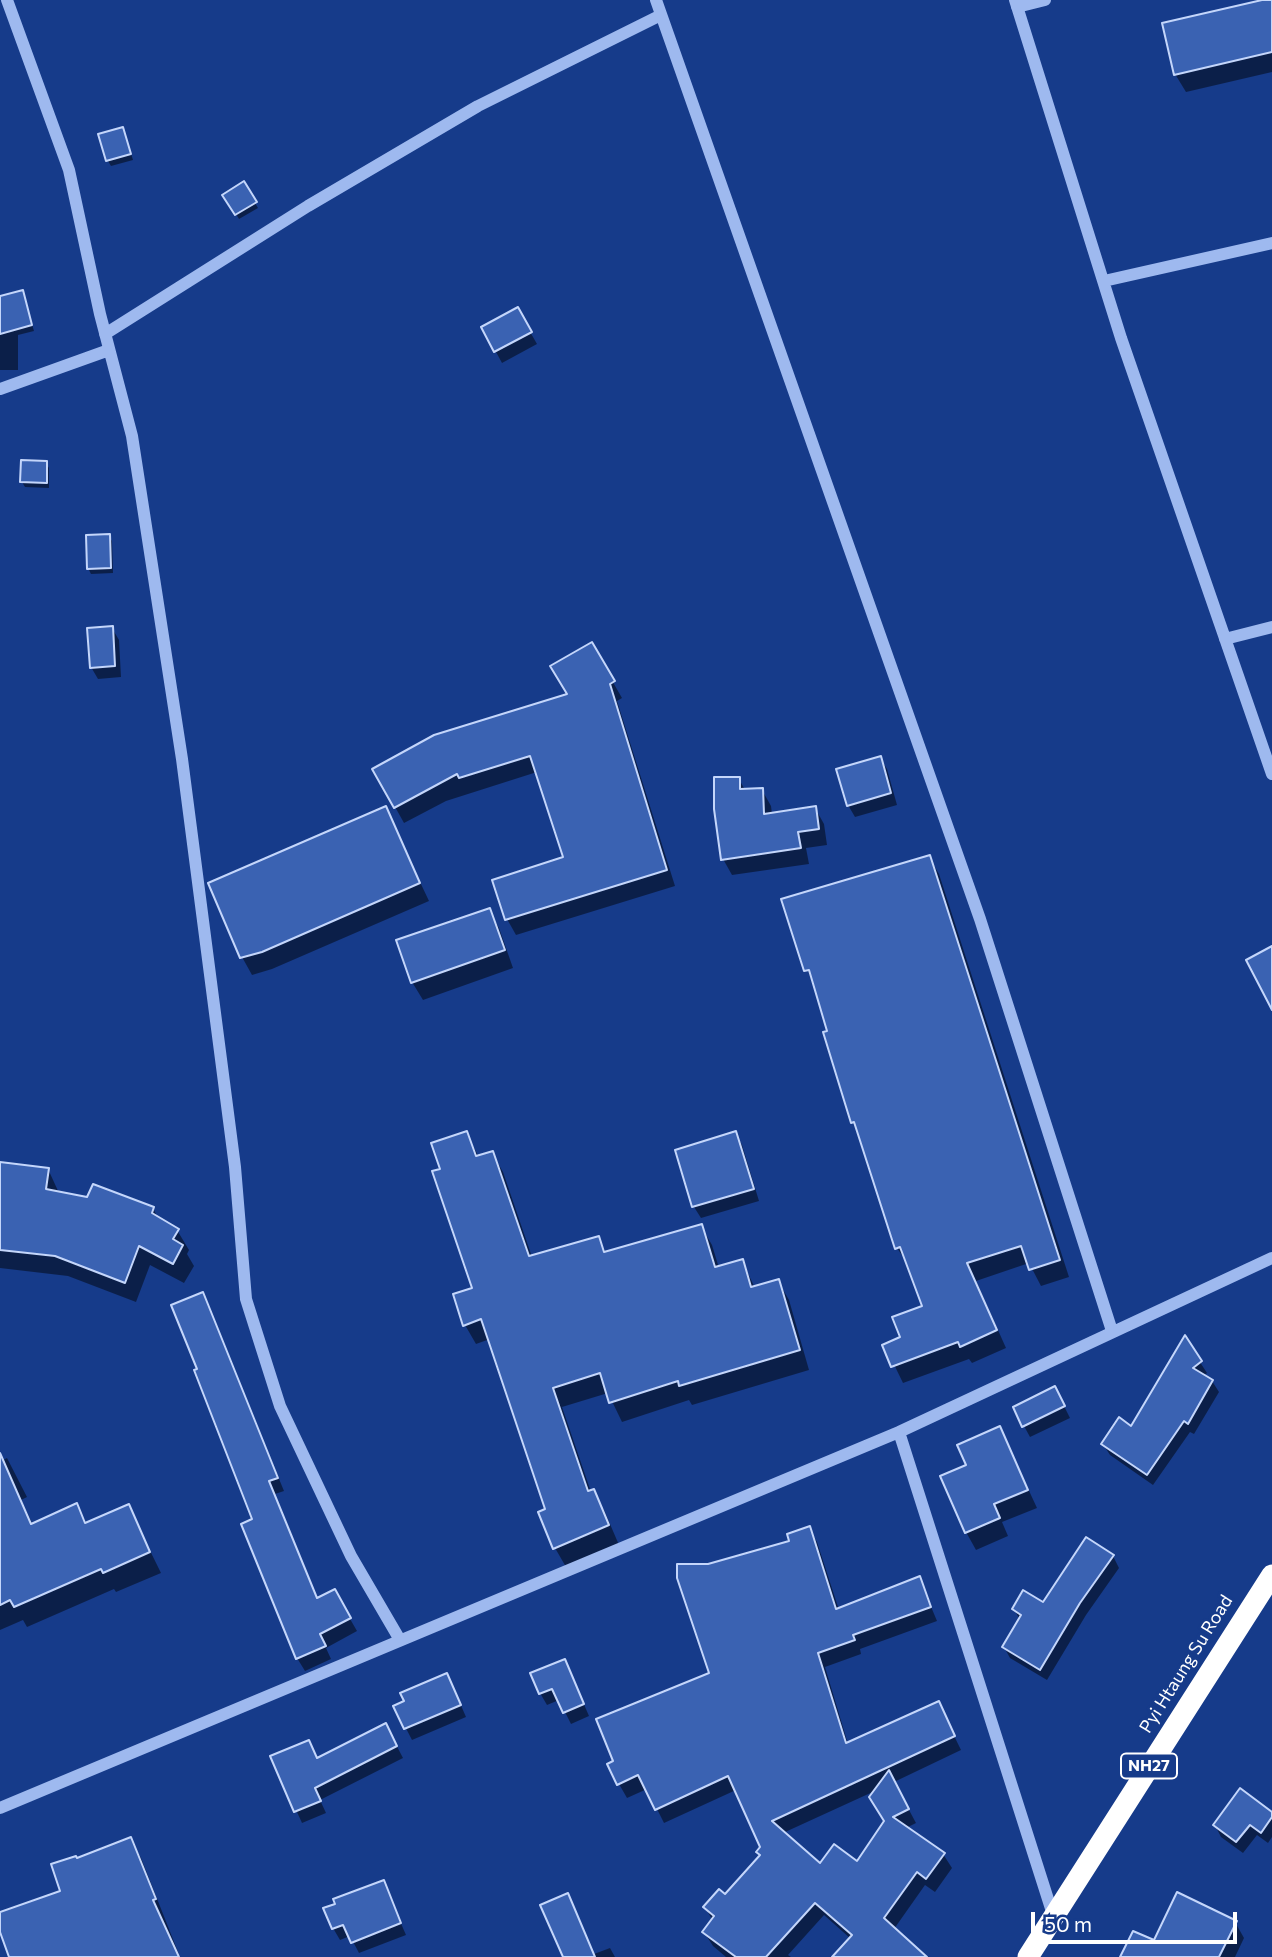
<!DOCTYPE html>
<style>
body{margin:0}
#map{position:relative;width:1272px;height:1957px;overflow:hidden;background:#163b8a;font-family:Commissioner,sans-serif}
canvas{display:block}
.scale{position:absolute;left:1031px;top:1912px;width:206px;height:32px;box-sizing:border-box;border:4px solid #fff;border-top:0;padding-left:9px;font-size:21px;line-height:24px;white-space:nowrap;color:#fff;-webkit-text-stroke:5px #163b8a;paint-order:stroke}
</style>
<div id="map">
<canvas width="1272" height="1957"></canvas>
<div class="scale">50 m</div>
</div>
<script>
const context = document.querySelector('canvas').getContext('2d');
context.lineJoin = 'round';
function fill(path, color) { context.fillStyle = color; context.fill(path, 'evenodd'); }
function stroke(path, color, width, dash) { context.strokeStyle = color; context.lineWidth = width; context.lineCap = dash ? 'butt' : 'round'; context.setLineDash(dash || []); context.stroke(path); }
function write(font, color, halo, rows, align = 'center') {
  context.font = font + ' Commissioner,sans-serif'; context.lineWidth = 6; context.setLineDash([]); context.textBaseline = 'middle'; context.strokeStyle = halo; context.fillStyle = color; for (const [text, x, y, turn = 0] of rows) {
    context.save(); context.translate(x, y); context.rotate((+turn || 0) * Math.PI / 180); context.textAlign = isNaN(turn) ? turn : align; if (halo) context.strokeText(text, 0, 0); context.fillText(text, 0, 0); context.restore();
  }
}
fill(new Path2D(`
 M 1272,0 L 1272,72 L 1186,92 L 1175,74 Z
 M 125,134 L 133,160 L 111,166 L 108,161 Z
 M 244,184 L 258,208 L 239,219 L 225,195 Z
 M 22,292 L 34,331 L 18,335 L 18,370 L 0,370 L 0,298 Z
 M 517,309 L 537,344 L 502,363 L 483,328 Z
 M 46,463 L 49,468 L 49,488 L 25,487 L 22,482 Z
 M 109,536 L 112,541 L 113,573 L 91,574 L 88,568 Z
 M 112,628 L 119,640 L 121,677 L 98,679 L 91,667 Z
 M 591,644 L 622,698 L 617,701 L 675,886 L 516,935 L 507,919 L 565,858 L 537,772 L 446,801 L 404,823 L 374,769 L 570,695 Z
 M 880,758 L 887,769 L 897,805 L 855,817 L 848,805 Z
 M 739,779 L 745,790 L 762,790 L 771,806 L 772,814 L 815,808 L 824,824 L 827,845 L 806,848 L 809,864 L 732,875 L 723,859 Z
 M 385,808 L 429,901 L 272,969 L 252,975 L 242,957 Z
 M 929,857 L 939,874 L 1069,1277 L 1041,1286 L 1029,1263 L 976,1281 L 1006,1348 L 972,1363 L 969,1359 L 903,1383 L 885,1346 L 903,1338 L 924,1306 L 908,1264 L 897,1248 L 860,1135 L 853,1123 L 826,1033 L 830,1032 L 783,900 Z
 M 489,910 L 499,928 L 513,968 L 423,1000 L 412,982 Z
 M 466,1133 L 479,1157 L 492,1153 L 503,1172 L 532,1257 L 598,1238 L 606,1253 L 701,1226 L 712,1245 L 719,1268 L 742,1261 L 755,1288 L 778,1281 L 789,1300 L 809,1370 L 692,1405 L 689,1400 L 622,1422 L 608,1393 L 562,1407 L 591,1492 L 604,1510 L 619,1545 L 566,1567 L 555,1548 L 547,1510 L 490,1339 L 476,1344 L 465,1325 L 475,1289 L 442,1170 Z
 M 735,1133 L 742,1145 L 759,1201 L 701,1218 L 694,1207 L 677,1151 Z
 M 0,1164 L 48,1169 L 59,1193 L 153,1208 L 159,1220 L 177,1230 L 189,1250 L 187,1254 L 194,1266 L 184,1283 L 150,1265 L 136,1302 L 68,1276 L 0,1268 Z
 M 203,1294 L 284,1491 L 275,1494 L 318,1600 L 334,1591 L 357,1631 L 326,1648 L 331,1659 L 305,1671 L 297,1658 L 254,1520 L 200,1370 Z
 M 1185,1339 L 1207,1373 L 1203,1376 L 1212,1381 L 1219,1392 L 1194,1434 L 1190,1432 L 1153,1485 L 1110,1455 L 1103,1444 L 1131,1428 Z
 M 1061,1400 L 1070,1418 L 1030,1437 L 1024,1426 Z
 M 1000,1428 L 1037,1508 L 1002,1522 L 1008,1536 L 976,1550 L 966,1532 L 968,1465 Z
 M 0,1454 L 3,1460 L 7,1458 L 27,1497 L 21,1500 L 33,1525 L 76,1506 L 87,1524 L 128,1506 L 161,1573 L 116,1592 L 114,1589 L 27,1627 L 23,1620 L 0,1630 Z
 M 809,1528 L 817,1542 L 839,1610 L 919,1578 L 937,1621 L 860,1649 L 861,1654 L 825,1667 L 848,1744 L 938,1703 L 961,1750 L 894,1782 L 916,1823 L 906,1828 L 943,1854 L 952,1868 L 935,1892 L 925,1885 L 894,1929 L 925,1957 L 835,1957 L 851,1939 L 824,1915 L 788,1955 L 791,1957 L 726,1957 L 713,1946 L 704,1932 L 713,1921 L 705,1907 L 725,1897 L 761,1857 L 758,1852 L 762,1847 L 736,1790 L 664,1823 L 647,1789 L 627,1798 L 619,1784 L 711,1674 L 709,1566 L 792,1542 ZM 877,1790 L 886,1822 L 857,1864 L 820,1865 L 783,1833 Z
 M 1113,1556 L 1119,1568 L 1086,1615 L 1047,1680 L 1010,1658 L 1004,1647 L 1020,1620 L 1014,1609 L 1044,1605 Z
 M 570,1672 L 589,1716 L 571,1724 L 559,1700 L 547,1705 L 540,1693 Z
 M 453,1687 L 466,1717 L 412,1740 L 395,1707 Z
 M 392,1737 L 403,1758 L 320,1800 L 326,1813 L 302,1823 L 272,1757 L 308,1742 L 318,1759 Z
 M 1272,1814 L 1272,1837 L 1268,1843 L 1257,1835 L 1243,1853 L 1221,1837 L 1215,1825 Z
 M 130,1839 L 141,1858 L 180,1957 L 11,1957 L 0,1927 L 0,1913 L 62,1892 L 76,1860 Z
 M 383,1882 L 406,1935 L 359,1953 L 350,1936 L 340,1940 L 333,1928 Z
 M 573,1907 L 594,1954 L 610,1948 L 615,1957 L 565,1957 Z
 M 1235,1922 L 1244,1938 L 1235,1957 L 1122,1957 L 1155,1943 Z`), '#0007');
const building = new Path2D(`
 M 1262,0 L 1272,0 L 1272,52 L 1174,75 L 1162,23 Z
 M 123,127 L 131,154 L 106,161 L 98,134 Z
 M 244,181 L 257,202 L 235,215 L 222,195 Z
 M 23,290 L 32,325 L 0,334 L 0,296 Z
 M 518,307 L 532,332 L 494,352 L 481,327 Z
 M 21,460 L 47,461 L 47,483 L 20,482 Z
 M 110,534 L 111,568 L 87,569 L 86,535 Z
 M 113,626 L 115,666 L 90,668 L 87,628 Z
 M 592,642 L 615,681 L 610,684 L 667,870 L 505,920 L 492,880 L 563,857 L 530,756 L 459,778 L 457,774 L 394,808 L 372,769 L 434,735 L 567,694 L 550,666 Z
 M 881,756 L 891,793 L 847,806 L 836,769 Z
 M 714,777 L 740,777 L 740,789 L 763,788 L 764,814 L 816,806 L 819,829 L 798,832 L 801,848 L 721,860 L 714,809 Z
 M 386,806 L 420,883 L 262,952 L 240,958 L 208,883 Z
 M 930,855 L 1060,1260 L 1029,1270 L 1021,1246 L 967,1263 L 997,1330 L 960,1347 L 958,1342 L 891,1367 L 882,1345 L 900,1337 L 892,1317 L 922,1306 L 900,1247 L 895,1249 L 854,1122 L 851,1123 L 823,1032 L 827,1031 L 809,970 L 804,971 L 781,899 Z
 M 490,908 L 505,950 L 411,983 L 396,940 Z
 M 1272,946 L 1272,1010 L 1246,960 Z
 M 467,1131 L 476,1156 L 493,1151 L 529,1256 L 599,1236 L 604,1252 L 702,1224 L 715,1267 L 743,1259 L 751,1287 L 779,1279 L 800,1350 L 679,1386 L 678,1381 L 609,1403 L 600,1373 L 553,1388 L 588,1491 L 594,1489 L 609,1525 L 553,1549 L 538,1512 L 545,1509 L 481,1319 L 463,1326 L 453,1294 L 472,1288 L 432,1171 L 440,1169 L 431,1143 Z
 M 736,1131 L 754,1189 L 692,1207 L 675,1150 Z
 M 0,1162 L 49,1168 L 46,1189 L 87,1197 L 93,1184 L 154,1207 L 152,1213 L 179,1229 L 173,1239 L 183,1245 L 173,1264 L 139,1246 L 125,1283 L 55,1256 L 0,1250 Z
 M 203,1292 L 278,1478 L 269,1481 L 317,1598 L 335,1589 L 351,1618 L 320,1634 L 326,1646 L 296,1659 L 241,1524 L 252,1519 L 194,1370 L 197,1369 L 171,1305 Z
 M 1185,1335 L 1202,1361 L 1193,1368 L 1213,1380 L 1188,1424 L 1184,1421 L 1147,1475 L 1101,1444 L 1119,1417 L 1131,1426 Z
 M 1055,1386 L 1065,1406 L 1022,1427 L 1013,1407 Z
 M 1000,1426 L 1028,1490 L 994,1504 L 1000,1518 L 965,1533 L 940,1476 L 966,1465 L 957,1445 Z
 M 0,1453 L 31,1524 L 77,1503 L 85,1523 L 129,1504 L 150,1552 L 103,1573 L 101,1569 L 14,1607 L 10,1600 L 0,1605 Z
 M 810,1526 L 836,1609 L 920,1576 L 931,1607 L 853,1635 L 855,1640 L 818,1653 L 846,1743 L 939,1701 L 955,1736 L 772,1821 L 820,1863 L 834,1844 L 857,1861 L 884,1821 L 869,1797 L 889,1770 L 909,1809 L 893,1817 L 945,1853 L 926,1879 L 917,1872 L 884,1918 L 927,1957 L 832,1957 L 852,1935 L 815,1903 L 766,1957 L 736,1957 L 702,1932 L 714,1916 L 703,1907 L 719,1889 L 725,1894 L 760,1855 L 756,1852 L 760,1847 L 728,1776 L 655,1810 L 638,1775 L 617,1785 L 607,1764 L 613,1761 L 596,1719 L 709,1673 L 677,1578 L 677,1564 L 708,1564 L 789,1541 L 787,1534 Z
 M 1086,1537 L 1114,1555 L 1080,1603 L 1040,1670 L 1002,1647 L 1021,1615 L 1012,1609 L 1023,1590 L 1043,1602 Z
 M 565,1659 L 584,1704 L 563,1713 L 552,1689 L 539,1694 L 530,1673 Z
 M 447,1673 L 461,1705 L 404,1729 L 393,1706 L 404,1701 L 400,1693 Z
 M 386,1723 L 397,1746 L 315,1788 L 321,1801 L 294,1812 L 270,1756 L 309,1740 L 317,1758 Z
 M 1240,1788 L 1272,1812 L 1272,1817 L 1261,1833 L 1250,1825 L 1236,1842 L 1213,1825 Z
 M 131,1837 L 156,1899 L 153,1900 L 179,1957 L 9,1957 L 0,1932 L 0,1912 L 60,1891 L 51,1864 L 76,1856 L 77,1858 Z
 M 384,1880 L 401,1923 L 351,1943 L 343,1925 L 332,1929 L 323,1908 L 335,1904 L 333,1899 Z
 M 1177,1892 L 1237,1921 L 1219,1957 L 1120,1957 L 1133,1931 L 1154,1940 Z
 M 568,1893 L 595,1957 L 563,1957 L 540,1905 Z`);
fill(building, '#3a62b2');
stroke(building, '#c4d6fb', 2);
stroke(new Path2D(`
 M 7,0 L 69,170 L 100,314 L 132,436 L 182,759 L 235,1167 L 246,1299 L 280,1406 L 351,1556 L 400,1640
 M 656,0 L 980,919 L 1112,1331
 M 1015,0 L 1121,338 L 1272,774
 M 1017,7 L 1045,0
 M 1104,281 L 1272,243
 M 105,334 L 308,206 L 478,106 L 661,15
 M 0,389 L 109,350
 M 1225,639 L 1272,627
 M 899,1432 L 1054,1918
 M 0,1808 L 899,1432 L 1272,1258`), '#9eb9ef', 12);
stroke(new Path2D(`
 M 1028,1957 L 1272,1575`), '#fff', 21);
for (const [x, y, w] of [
 [1149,1766,56]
]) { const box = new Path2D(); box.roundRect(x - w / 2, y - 12.5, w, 25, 5); context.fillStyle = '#163b8a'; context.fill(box); stroke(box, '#fff', 2); }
write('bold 16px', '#fff', null, [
 ["NH27",1149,1766]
]);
write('18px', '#fff', '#163b8a', [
 ["Pyi Htaung Su Road",1186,1664,-58]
]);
</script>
